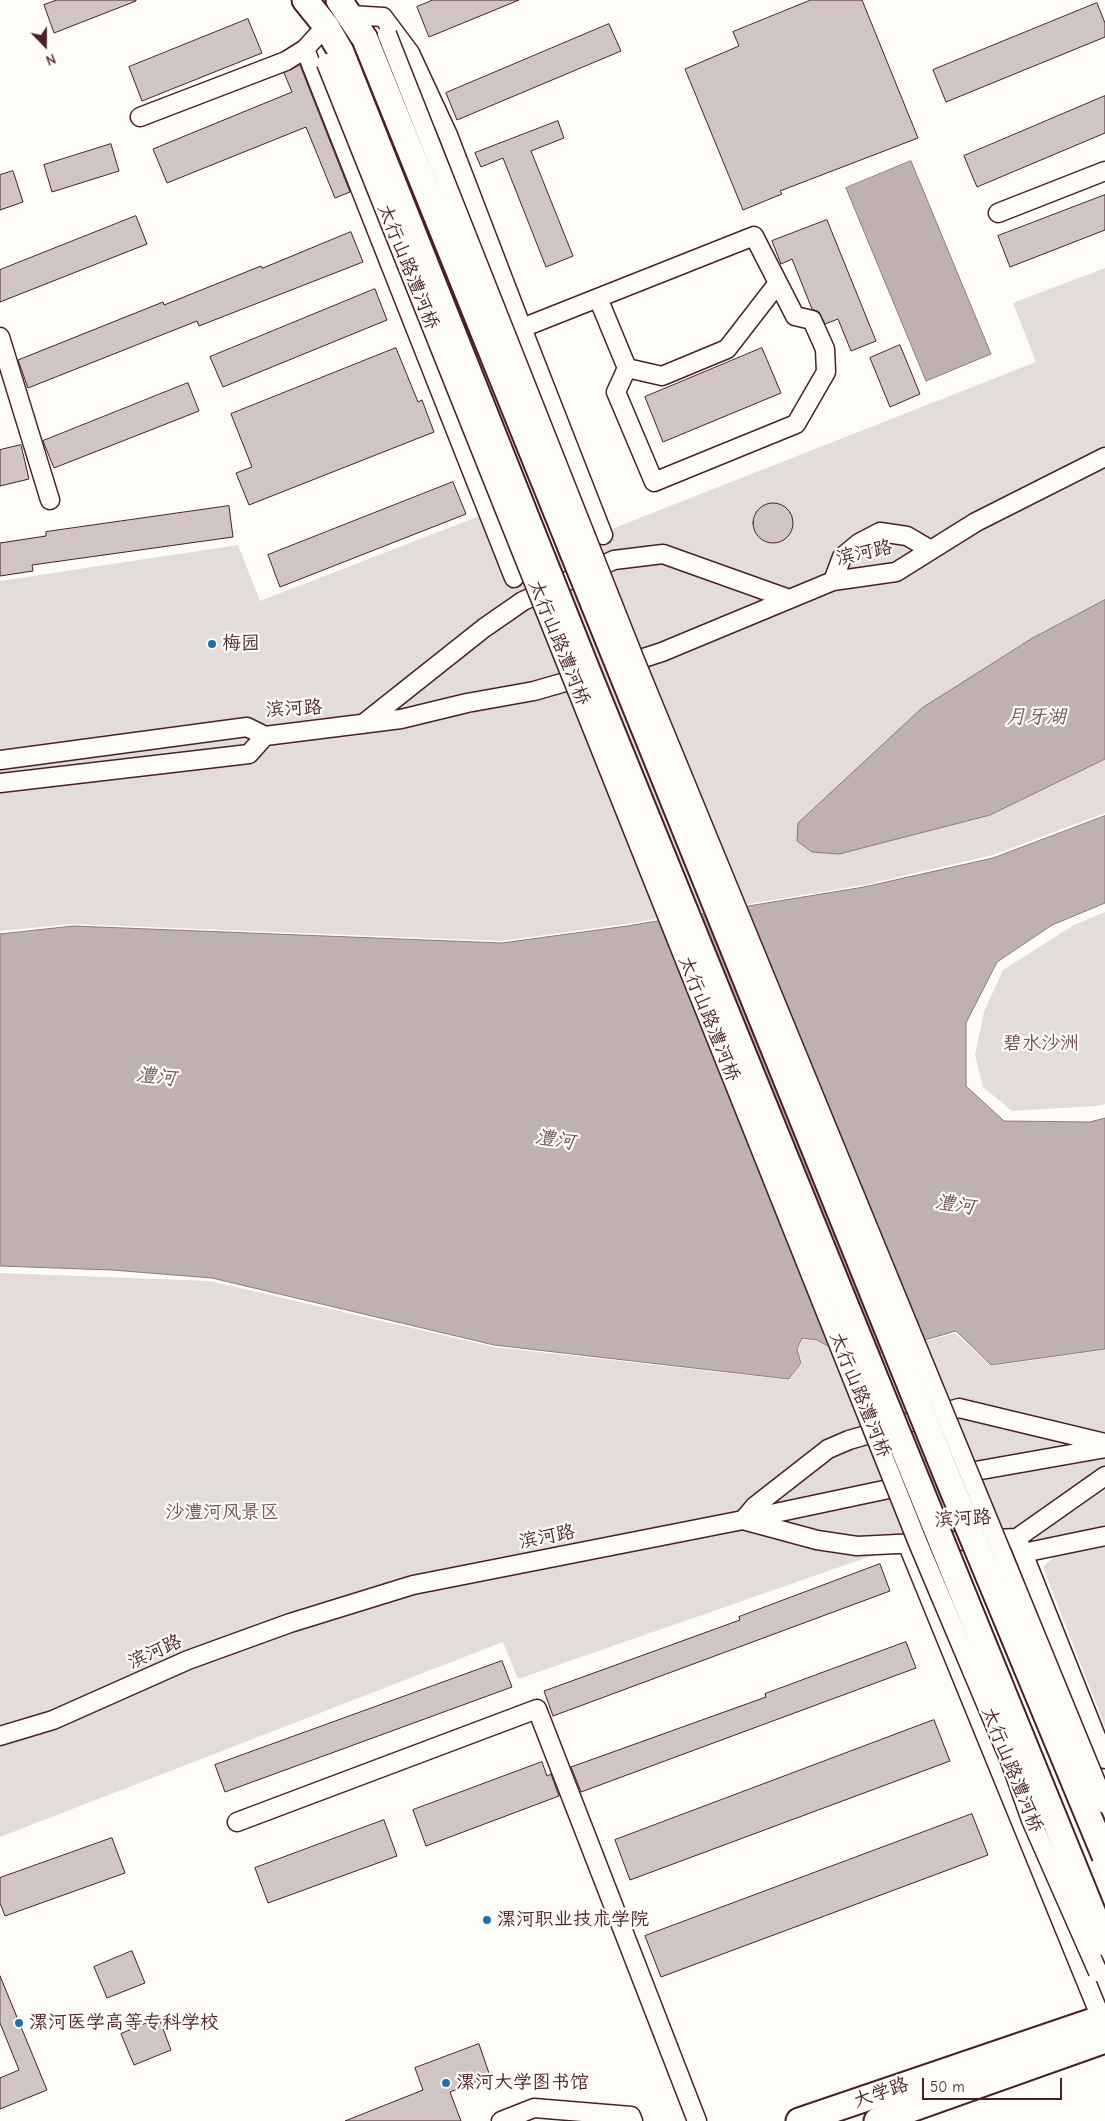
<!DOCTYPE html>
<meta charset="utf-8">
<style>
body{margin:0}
#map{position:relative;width:1105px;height:2121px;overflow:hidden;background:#fdfcf7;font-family:"Comic Neue",sans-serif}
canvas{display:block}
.north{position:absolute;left:20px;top:20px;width:50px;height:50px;-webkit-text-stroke:4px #fdfcf7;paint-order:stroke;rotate:158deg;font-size:14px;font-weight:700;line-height:20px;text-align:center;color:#4a1f2b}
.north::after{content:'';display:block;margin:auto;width:18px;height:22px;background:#4a1f2b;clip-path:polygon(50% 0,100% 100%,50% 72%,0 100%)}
.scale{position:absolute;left:922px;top:2078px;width:140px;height:22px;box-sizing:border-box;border:2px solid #4a1f2b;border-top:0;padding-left:6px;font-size:15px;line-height:18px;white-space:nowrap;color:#4a1f2b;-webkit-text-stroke:4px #fdfcf7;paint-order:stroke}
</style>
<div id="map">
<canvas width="1105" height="2121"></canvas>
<div class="north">N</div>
<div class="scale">50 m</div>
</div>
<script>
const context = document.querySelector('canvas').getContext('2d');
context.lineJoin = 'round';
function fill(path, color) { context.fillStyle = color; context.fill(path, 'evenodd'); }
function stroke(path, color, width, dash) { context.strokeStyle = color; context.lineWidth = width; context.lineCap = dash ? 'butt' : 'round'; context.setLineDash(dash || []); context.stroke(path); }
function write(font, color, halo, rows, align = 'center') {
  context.font = font + ' "Comic Neue","LXGW WenKai TC",sans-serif'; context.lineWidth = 4.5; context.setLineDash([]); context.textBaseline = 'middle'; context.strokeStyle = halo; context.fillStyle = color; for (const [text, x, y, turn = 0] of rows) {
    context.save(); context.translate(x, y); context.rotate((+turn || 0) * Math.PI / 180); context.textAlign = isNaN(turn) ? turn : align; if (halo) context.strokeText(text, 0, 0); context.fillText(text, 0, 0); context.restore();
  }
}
fill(new Path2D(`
 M 1105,268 L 1105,813 L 993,855 L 864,885 L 626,924 L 501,941 L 72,924 L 0,931 L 0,581 L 238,545 L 260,601 L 482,515 L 505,571 L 1036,362 L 1013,303 Z
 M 1105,912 L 1105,1104 L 1097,1106 L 1012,1111 L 983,1087 L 975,1055 L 984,1012 L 1003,970 L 1074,925 Z
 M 0,1273 L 210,1281 L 494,1347 L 790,1380 L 802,1363 L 798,1349 L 802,1339 L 818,1341 L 854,1361 L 955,1333 L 991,1366 L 1105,1350 L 1105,1530 L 1046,1542 L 1002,1527 L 905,1534 L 880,1553 L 518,1679 L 503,1642 L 0,1837 Z
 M 1105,1545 L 1105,1727 L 1043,1567 L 1057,1554 Z`), '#e3dcda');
const water = new Path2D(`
 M 911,161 L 991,354 L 926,381 L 846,188 Z
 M 1105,600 L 1105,759 L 990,815 L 839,854 L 812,852 L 797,841 L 798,823 L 922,708 L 1031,639 Z
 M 1105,816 L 1105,903 L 1052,925 L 997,962 L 966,1023 L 966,1086 L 1004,1121 L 1090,1122 L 1105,1118 L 1105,1349 L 991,1365 L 956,1331 L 854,1360 L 817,1340 L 802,1338 L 797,1349 L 801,1363 L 789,1379 L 494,1345 L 212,1278 L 112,1270 L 0,1266 L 0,934 L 73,926 L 502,943 L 627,926 L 864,887 L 993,858 Z`);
fill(water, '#c0b1b1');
stroke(water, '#91777b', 1);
const building = new Path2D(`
 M 57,0 L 136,0 L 136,1 L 54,33 L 44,5 Z
 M 433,0 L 519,0 L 429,37 L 417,7 Z
 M 811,0 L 862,0 L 918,138 L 780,191 L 782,194 L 743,210 L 685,69 L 739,46 L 733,32 Z
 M 1097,3 L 1105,23 L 1105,37 L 946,102 L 933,70 Z
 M 248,19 L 262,53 L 142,101 L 129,67 Z
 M 609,24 L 621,51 L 457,120 L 446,93 Z
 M 300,65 L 350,192 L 335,198 L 306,127 L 167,183 L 153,149 L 292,92 L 284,73 Z
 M 1105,96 L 1105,133 L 977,187 L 964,156 Z
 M 558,121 L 564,138 L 531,151 L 573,256 L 546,267 L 503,158 L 481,167 L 475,153 Z
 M 111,144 L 119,171 L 52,192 L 44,165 Z
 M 13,171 L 23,202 L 0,210 L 0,175 Z
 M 1105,195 L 1105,230 L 1010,267 L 998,236 Z
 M 136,216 L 147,244 L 0,302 L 0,270 Z
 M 827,220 L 876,341 L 851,351 L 838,319 L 825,324 L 819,312 L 812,309 L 792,259 L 781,264 L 772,241 Z
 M 351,232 L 363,262 L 199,326 L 197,321 L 28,388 L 18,360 L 163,302 L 164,305 L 261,266 L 262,268 Z
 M 375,289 L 387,320 L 223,387 L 210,357 Z
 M 900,345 L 920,394 L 890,407 L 870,358 Z
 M 396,348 L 418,402 L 422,400 L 434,432 L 249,505 L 236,473 L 252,467 L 231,414 Z
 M 762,348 L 781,393 L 663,442 L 645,397 Z
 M 188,383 L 199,411 L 54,468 L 43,441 Z
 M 21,445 L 29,479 L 0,486 L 0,450 Z
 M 453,482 L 466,514 L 280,587 L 268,555 Z
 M753 523a20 20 0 1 1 40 0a20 20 0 1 1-40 0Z
 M 229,506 L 233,537 L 32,565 L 33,571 L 0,576 L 0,543 L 46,536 L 46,532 Z
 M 880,1564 L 890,1591 L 553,1716 L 544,1691 L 740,1620 L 739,1617 Z
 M 906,1642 L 916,1668 L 581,1792 L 571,1767 L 766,1697 L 765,1694 Z
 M 502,1661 L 512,1687 L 225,1792 L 215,1765 Z
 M 934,1720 L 950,1761 L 630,1880 L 615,1840 Z
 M 542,1762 L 547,1776 L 551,1774 L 559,1796 L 426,1846 L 413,1810 Z
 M 972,1814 L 988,1855 L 661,1977 L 645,1936 Z
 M 384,1820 L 397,1856 L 268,1903 L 255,1868 Z
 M 112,1838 L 125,1873 L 5,1916 L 0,1903 L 0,1878 Z
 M 132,1951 L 145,1983 L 107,1998 L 94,1967 Z
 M 0,1976 L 47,2090 L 0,2109 L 0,2078 L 19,2070 L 0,2023 Z
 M 159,2018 L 171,2050 L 134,2065 L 121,2034 Z
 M 479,2044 L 490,2076 L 450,2092 L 461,2121 L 345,2121 L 423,2090 L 415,2068 Z`);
fill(building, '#d0c5c4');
stroke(building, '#4a1f2b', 1);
const street = new Path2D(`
 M 350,15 L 383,17 L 410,53 L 448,135 L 522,328 L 754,236 L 795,316 L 812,320 L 825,349 L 826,372 L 796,424 L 654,482 L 616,392 L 627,368
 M 305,49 L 514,578
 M 140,117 L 286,61 L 305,49 L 326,26
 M 998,213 L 1105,171
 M 598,298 L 627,368 L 662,376 L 727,349 L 778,283
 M 522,328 L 603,535
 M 0,337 L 50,500
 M 833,581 L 842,557 L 859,543 L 880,532 L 907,536 L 931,550
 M 622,665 L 662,652 L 833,581 L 896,572 L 976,522 L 1105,457
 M 363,724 L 484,628 L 523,601 L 614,560 L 663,554 L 789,599
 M 0,760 L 247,727 L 265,736 L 401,719 L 467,703 L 534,691 L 586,676
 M 0,783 L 249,754 L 265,736
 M 947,1476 L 1105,1448
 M 747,1519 L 917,1483
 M 743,1520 L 755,1506 L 828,1449 L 849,1440 L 959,1408 L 1105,1443
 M 1017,1538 L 1105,1759
 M 907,1543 L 1101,2018
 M 1023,1553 L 1105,1536
 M 0,1736 L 53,1720 L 188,1660 L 290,1623 L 413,1585 L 743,1520 L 817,1540 L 857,1546 L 1017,1538 L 1105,1476
 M 237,1822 L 537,1709 L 697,2121
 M 501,2121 L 534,2108 L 631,2116 L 633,2121`);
const secondary = new Path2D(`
 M 305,0 L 326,26 L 341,52
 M 339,0 L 365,39
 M 799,2121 L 1105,2017
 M 877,2121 L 1105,2040`);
stroke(street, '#4a1f2b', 21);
stroke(secondary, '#4a1f2b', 29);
stroke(street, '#fdfcf7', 18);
stroke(secondary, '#fdfcf7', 25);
const streetBridge = new Path2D(`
 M 387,34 L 635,660 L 1105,1804
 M 326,63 L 918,1543 L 1010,1761 L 1031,1820 L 1098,1972`);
const secondaryBridge = new Path2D(`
 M 365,39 L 947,1476 L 1105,1856
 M 341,52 L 589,675 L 1105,1943`);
stroke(streetBridge, '#4a1f2b', 21, []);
stroke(secondaryBridge, '#4a1f2b', 29, []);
stroke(streetBridge, '#fdfcf7', 18);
stroke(secondaryBridge, '#fdfcf7', 25);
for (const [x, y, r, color] of [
 [212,644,5,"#1f6fb2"],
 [487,1920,5,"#1f6fb2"],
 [19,2023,5,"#1f6fb2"],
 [446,2083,5,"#1f6fb2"]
]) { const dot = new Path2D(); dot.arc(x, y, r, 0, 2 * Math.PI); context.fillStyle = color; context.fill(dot); stroke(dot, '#fdfcf7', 2); }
write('19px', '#4a1f2b', '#fdfcf7', [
 ["太行山路澧河桥",408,267,68],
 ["滨河路",864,553,-12],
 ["太行山路澧河桥",559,643,68],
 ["滨河路",294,709,-3],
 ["太行山路澧河桥",709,1019,68],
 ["太行山路澧河桥",860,1395,68],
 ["滨河路",963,1519,-3],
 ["滨河路",547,1537,-11],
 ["滨河路",155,1652,-24],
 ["太行山路澧河桥",1012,1770,68],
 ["大学路",881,2093,-19]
]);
write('19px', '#4a1f2b', '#fdfcf7', [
 ["梅园",222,644],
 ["漯河职业技术学院",497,1920],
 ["漯河医学高等专科学校",29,2023],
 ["漯河大学图书馆",456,2083]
], 'left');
write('19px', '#704e57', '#fdfcf7', [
 ["碧水沙洲",1041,1044],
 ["沙澧河风景区",222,1513]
]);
write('italic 20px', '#73525a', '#fdfcf7', [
 ["月牙湖",1036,717],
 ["澧河",156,1077,7],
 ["澧河",555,1140,9],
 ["澧河",955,1205,9]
]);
</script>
